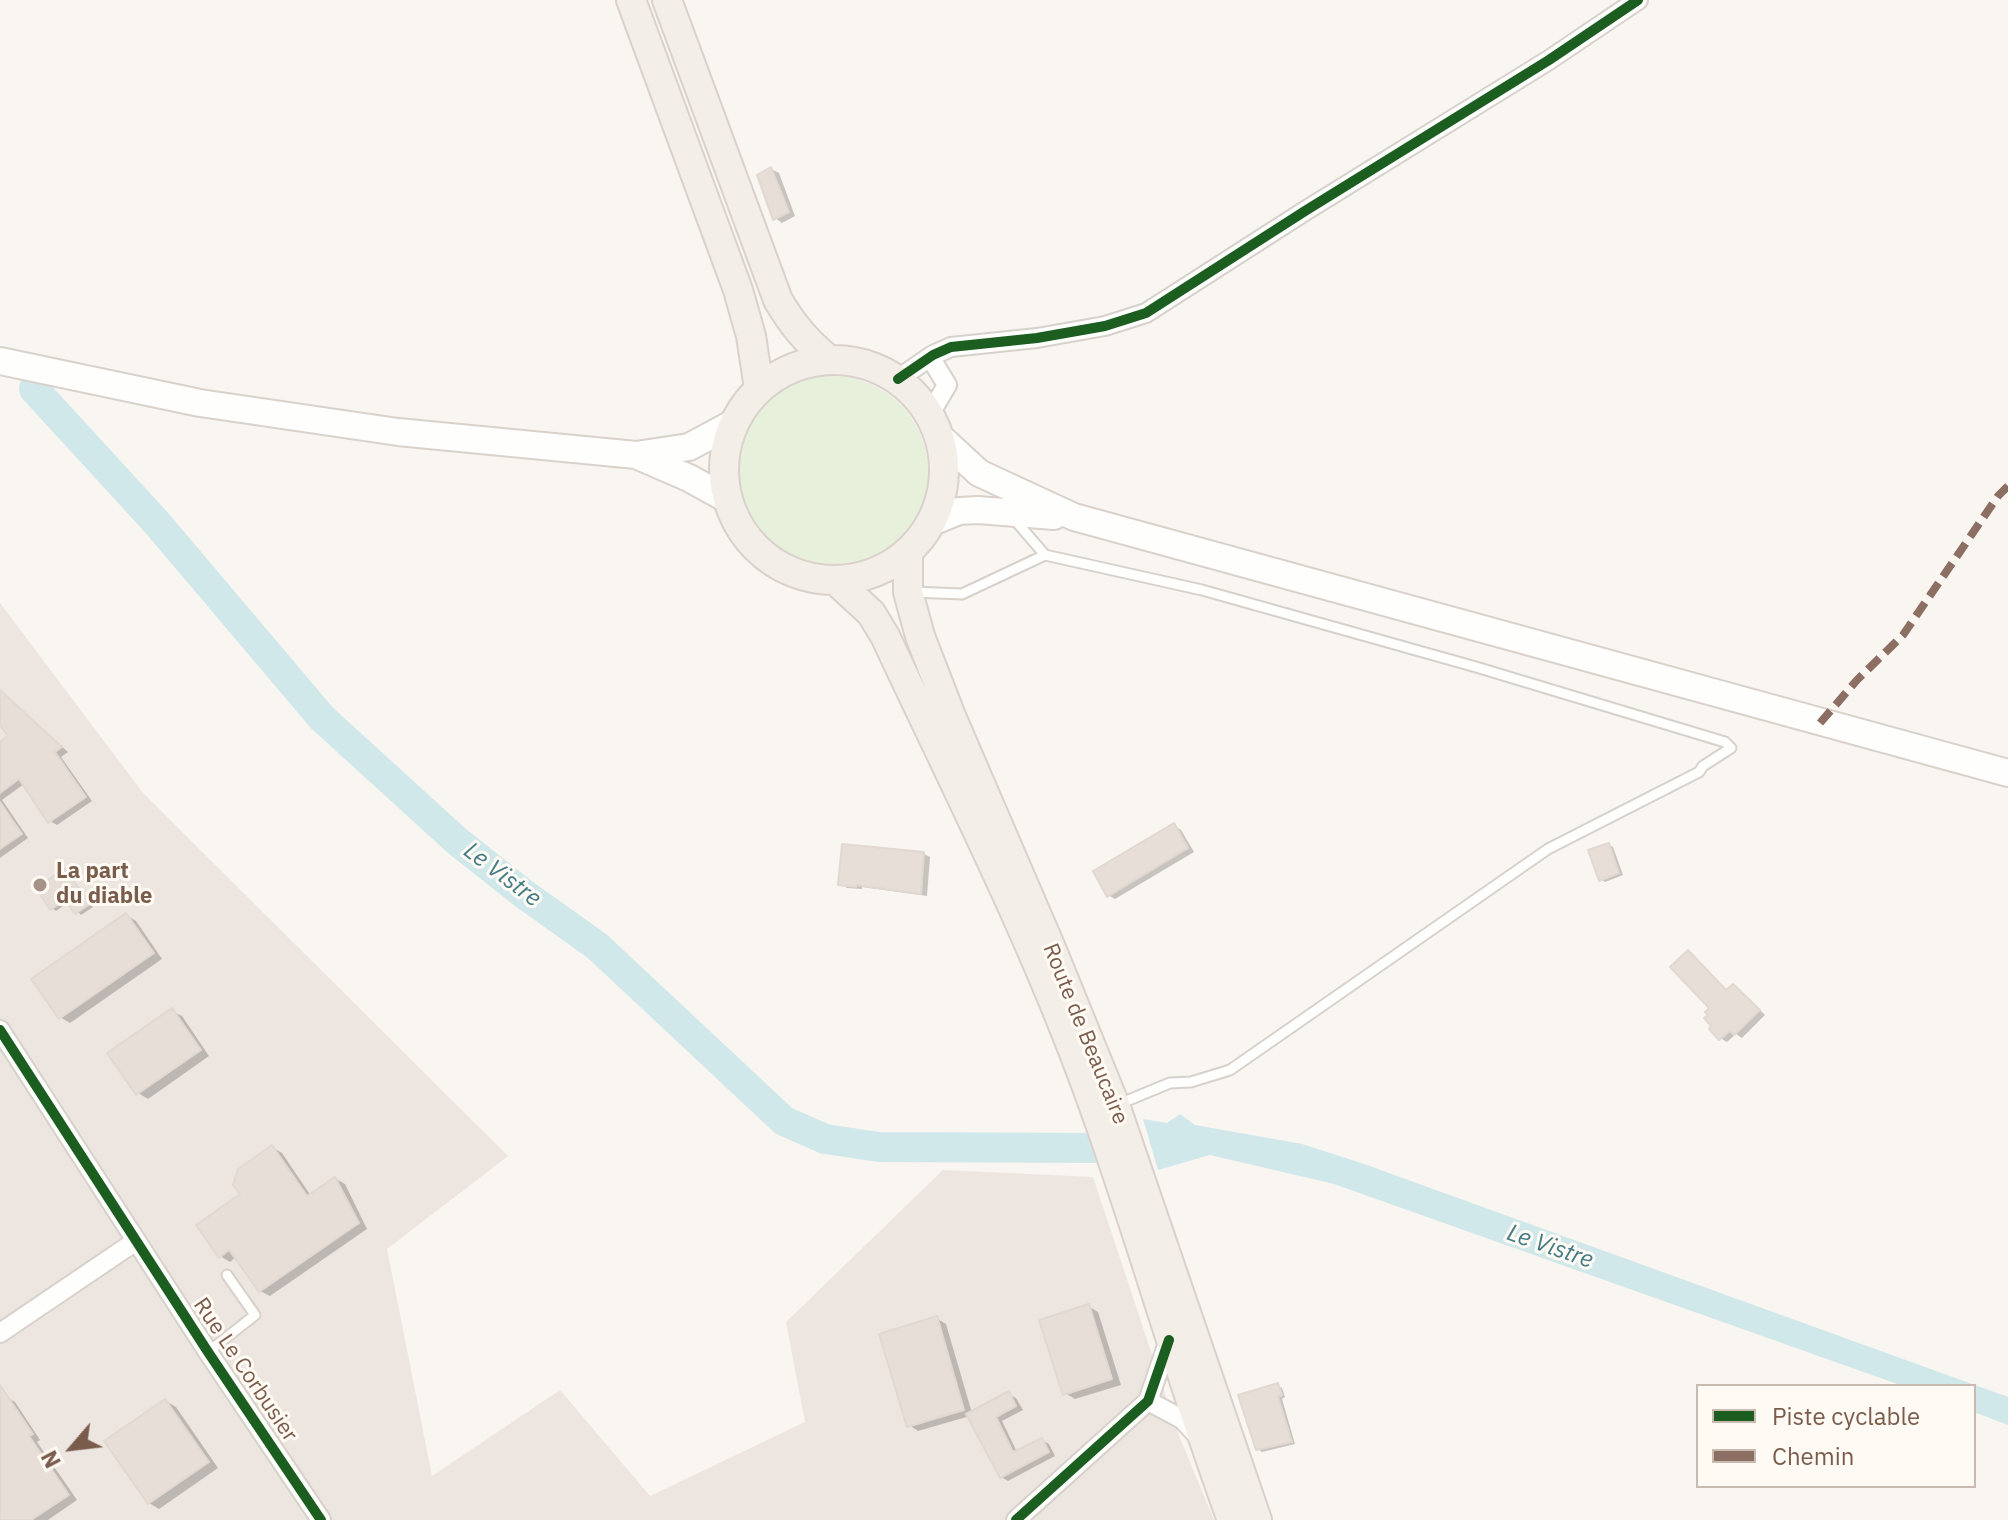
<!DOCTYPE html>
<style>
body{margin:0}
#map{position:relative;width:2008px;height:1520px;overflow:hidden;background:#f9f5f0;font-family:"IBM Plex Sans",sans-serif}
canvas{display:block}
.legend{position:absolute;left:1696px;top:1384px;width:280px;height:104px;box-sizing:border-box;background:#fffaf3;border:2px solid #cabbb1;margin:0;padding:10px 14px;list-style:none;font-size:24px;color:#7a5c4d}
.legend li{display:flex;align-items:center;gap:16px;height:40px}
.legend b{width:40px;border:2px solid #cabbb1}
.north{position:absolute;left:32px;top:1408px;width:80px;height:80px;-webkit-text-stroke:6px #fffaf3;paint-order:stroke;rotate:242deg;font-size:22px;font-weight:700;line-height:32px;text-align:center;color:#7a5c4d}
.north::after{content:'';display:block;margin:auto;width:28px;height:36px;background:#7a5c4d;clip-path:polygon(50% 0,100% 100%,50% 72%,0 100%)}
</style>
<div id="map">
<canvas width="2008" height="1520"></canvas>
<ul class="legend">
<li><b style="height:10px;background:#1b5e20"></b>Piste cyclable</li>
<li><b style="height:10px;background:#8d6e63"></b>Chemin</li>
</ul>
<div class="north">N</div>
</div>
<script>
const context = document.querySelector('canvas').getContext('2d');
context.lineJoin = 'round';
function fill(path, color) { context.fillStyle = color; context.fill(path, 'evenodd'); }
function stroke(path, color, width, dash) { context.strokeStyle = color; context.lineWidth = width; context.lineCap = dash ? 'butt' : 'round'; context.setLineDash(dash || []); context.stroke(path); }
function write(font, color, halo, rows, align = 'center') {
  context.font = font + ' "IBM Plex Sans",sans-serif'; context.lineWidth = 6; context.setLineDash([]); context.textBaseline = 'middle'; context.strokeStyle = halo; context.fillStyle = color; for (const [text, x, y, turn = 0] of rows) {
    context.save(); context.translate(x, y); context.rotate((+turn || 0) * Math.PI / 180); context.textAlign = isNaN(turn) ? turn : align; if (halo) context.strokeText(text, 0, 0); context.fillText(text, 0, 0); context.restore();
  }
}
fill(new Path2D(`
 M 0,603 L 143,793 L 508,1156 L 387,1249 L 432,1476 L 560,1390 L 650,1496 L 805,1422 L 786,1322 L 943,1170 L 1093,1177 L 1178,1433 L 1214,1520 L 0,1520 Z`), '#ede5e0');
fill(new Path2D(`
 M736 472a96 96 0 1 1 192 0a96 96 0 1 1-192 0Z`), '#e7f0db');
fill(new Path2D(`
 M 1180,1114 L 1195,1125 L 1302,1144 L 1364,1164 L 2008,1397 L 2008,1425 L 1974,1412 L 1974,1386 L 1903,1386 L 1334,1184 L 1210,1155 L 1158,1170 L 1143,1119 L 1167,1123 Z`), '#d0e8ea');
fill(new Path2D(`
 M 771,169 L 779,173 L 795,216 L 782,223 L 775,218 Z
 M 3,695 L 68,752 L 61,757 L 92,801 L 57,825 L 50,821 L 24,784 L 2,800 L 28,838 L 0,858 L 0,744 L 10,736 L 0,721 L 0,697 Z
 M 1174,826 L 1181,830 L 1194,852 L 1115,899 L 1108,895 Z
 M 1609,845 L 1613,847 L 1623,875 L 1605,882 L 1601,879 Z
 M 924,854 L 930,857 L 927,896 L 862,887 L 862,889 L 847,888 L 841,884 Z
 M 65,870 L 93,907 L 81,915 L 69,902 L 56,911 L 52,908 Z
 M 126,915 L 136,921 L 162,959 L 70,1023 L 60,1017 Z
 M 1688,953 L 1728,991 L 1734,986 L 1740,990 L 1765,1015 L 1742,1038 L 1736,1034 L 1727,1042 L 1720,1038 L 1712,1008 Z
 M 172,1011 L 182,1016 L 209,1056 L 148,1099 L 138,1093 Z
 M 272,1147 L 282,1153 L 311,1196 L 336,1179 L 345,1184 L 367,1229 L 270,1296 L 260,1291 L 236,1257 L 230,1262 L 220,1256 L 242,1195 Z
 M 1088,1306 L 1098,1312 L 1121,1385 L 1075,1399 L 1065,1393 Z
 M 936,1318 L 946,1324 L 972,1413 L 1009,1394 L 1016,1398 L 1023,1410 L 1002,1421 L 1017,1452 L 1042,1440 L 1049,1444 L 1055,1456 L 1008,1481 L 1001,1477 L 970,1416 L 918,1431 L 909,1425 Z
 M 1278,1386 L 1282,1388 L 1285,1397 L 1282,1399 L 1295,1444 L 1262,1452 L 1258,1449 Z
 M 6,1397 L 15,1402 L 40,1440 L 37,1442 L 77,1500 L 48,1520 L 0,1520 L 0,1401 Z
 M 166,1401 L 176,1407 L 218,1468 L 159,1509 L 149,1503 Z`), '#0003');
stroke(new Path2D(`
 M 26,380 L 34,389`), '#d0e8ea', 5);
stroke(new Path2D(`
 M 34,389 L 156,522 L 322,718 L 457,841 L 524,894 L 597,946 L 784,1121 L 825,1139 L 879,1147 L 1094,1148`), '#d0e8ea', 30);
const building = new Path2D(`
 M 771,167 L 789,212 L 773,220 L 757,175 Z
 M 0,690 L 62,747 L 55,752 L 86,797 L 48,823 L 19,779 L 0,793 L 0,742 L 8,736 L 0,725 Z
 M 0,802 L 22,834 L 0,849 Z
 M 1174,823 L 1188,848 L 1107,897 L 1093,871 Z
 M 1609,843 L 1619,873 L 1599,881 L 1588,850 Z
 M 842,844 L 924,852 L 921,894 L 856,885 L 856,887 L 838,885 Z
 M 65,868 L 90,904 L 75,914 L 65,900 L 50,910 L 36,888 Z
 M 126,913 L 154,953 L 59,1019 L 31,979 Z
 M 1688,950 L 1726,990 L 1733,984 L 1760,1010 L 1734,1035 L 1730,1031 L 1719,1040 L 1709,1029 L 1711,1026 L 1704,1018 L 1708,1015 L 1705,1012 L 1709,1008 L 1670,967 Z
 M 172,1008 L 201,1050 L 136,1095 L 107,1053 Z
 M 272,1145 L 307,1196 L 335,1177 L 359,1223 L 259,1292 L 229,1250 L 219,1258 L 196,1225 L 240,1194 L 233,1185 L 238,1169 Z
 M 1089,1304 L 1112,1379 L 1063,1395 L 1039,1320 Z
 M 937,1316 L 964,1410 L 907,1427 L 879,1334 Z
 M 1278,1383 L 1282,1395 L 1278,1397 L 1292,1442 L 1256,1450 L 1238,1395 Z
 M 0,1385 L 33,1434 L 29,1436 L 69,1495 L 31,1520 L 0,1520 Z
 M 1009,1391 L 1016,1406 L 996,1417 L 1013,1452 L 1042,1438 L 1049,1452 L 1000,1478 L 966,1414 Z
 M 165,1399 L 209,1462 L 148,1504 L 104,1441 Z`);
fill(building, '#e6ded7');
stroke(building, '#e2d8d2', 2);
const service = new Path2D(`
 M 1014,519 L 1045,555 L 1202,590 L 1476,667 L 1725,742 L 1731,748 L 1703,766 L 1699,772 L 1548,849 L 1230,1070 L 1191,1082 L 1170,1083 L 1119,1104
 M 913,592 L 962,594 L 1045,555
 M 208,1352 L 255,1315 L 227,1275`);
const minor = new Path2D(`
 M 898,379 L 933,355 L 951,347 L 1037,338 L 1105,326 L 1146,313 L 1305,211 L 1549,60 L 1638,0
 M 930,414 L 947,385 L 930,357
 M 0,1030 L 208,1352 L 321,1520
 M 0,1333 L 136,1241
 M 1148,1401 L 1182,1419 L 1198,1436
 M 1016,1520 L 1148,1401 L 1169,1340`);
const secondary = new Path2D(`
 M 0,361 L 200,403 L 398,432 L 636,455 L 689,447 L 732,424
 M 940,437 L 979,473 L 1074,517 L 2008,773
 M 636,455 L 689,478 L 727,499
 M 932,522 L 959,511 L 978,510 L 1054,516`);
const primary = new Path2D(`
 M 631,0 L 738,290 L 751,336 L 759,388
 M 667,0 L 778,300 C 792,324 806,341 828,359
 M724 470a110 110 0 1 1 220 0a110 110 0 1 1-220 0Z
 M 908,553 L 908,592 L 920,636 L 951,716 L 1051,948 L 1115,1105 L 1257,1520
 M 836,581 L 871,613 L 885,636 C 959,794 1040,952 1098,1118 C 1145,1251 1183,1387 1232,1520`);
stroke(service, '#d7d1cb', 13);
stroke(minor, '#d7d1cb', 22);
stroke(secondary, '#d9d2cb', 30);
stroke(primary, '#dad1cc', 32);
stroke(service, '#fefefd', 9);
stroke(minor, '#fefefd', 18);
stroke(secondary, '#fefefd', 26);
stroke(primary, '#f3eee8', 28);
stroke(new Path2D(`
 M 1820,723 L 1857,680 L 1903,635 L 1998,496 L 2008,486`), '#8d6e63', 8, [16, 8]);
stroke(new Path2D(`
 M 898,379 L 933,355 L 951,347 L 1037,338 L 1105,326 L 1146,313 L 1305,211 L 1549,60 L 1638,0
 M 0,1030 L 208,1352 L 321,1520
 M 1016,1520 L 1148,1401 L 1169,1340`), '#1b5e20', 10);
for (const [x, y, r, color] of [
 [40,885,8,"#a69286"]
]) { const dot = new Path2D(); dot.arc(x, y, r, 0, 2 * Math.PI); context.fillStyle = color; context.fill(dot); stroke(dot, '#fffaf3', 3); }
write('bold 22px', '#7a5c4d', '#fffaf3', [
 ["La part",56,872],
 ["du diable",56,897]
], 'left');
write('22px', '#7a5c4d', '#fffaf3', [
 ["Route de Beaucaire",1085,1034,68],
 ["Rue Le Corbusier",245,1370,56]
]);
write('italic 24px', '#437c86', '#fffaf3', [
 ["Le Vistre",502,875,37],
 ["Le Vistre",1550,1247,19]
]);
</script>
